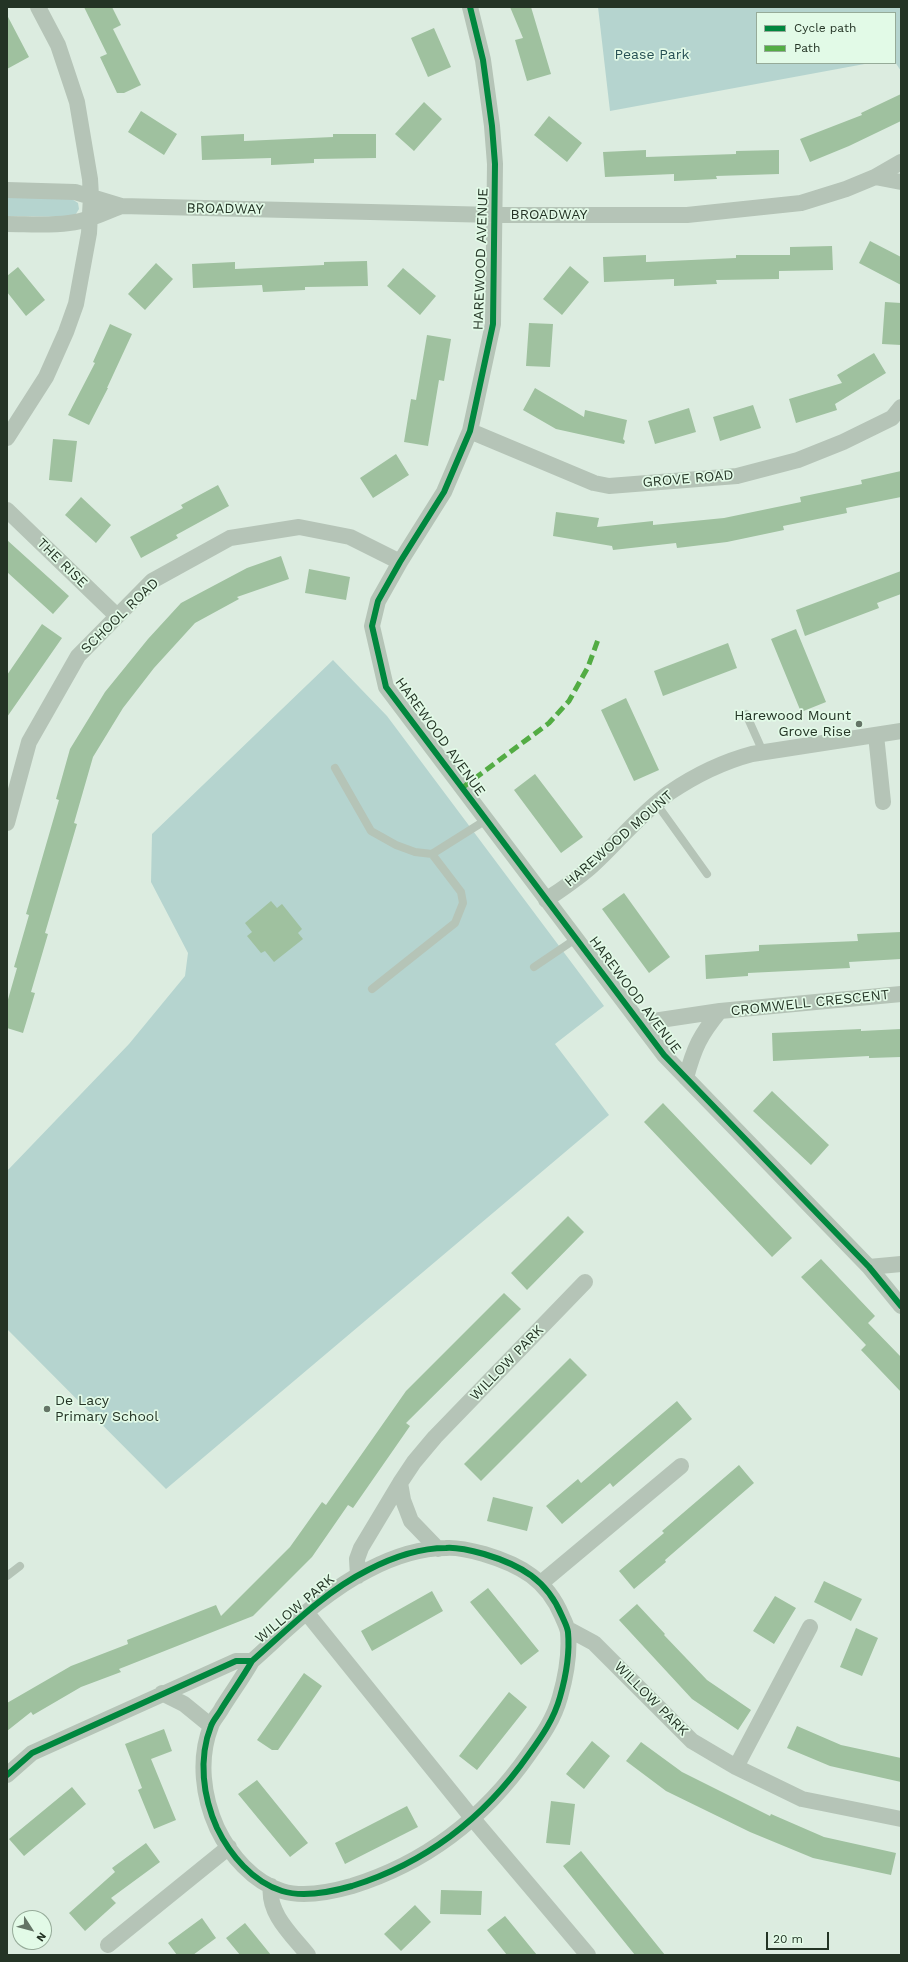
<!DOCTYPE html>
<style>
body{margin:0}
#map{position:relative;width:908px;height:1962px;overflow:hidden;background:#dcece0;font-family:"Work Sans",sans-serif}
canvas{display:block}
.frame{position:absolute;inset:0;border:8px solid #243425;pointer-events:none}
.legend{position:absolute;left:756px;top:12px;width:140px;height:52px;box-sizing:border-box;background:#e2fae7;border:1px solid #96ab99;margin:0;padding:5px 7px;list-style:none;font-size:12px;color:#243425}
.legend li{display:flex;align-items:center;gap:8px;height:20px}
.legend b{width:20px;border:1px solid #96ab99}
.north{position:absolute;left:12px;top:1910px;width:40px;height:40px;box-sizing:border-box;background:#e2fae7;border:1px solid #96ab99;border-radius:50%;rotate:126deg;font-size:11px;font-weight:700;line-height:16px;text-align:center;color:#243425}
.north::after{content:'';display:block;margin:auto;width:14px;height:18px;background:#647466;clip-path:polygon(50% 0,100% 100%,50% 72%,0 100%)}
.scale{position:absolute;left:766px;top:1932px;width:63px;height:18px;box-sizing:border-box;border:2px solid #243425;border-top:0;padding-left:5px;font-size:12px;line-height:14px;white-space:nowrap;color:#243425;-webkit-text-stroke:3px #e2fae7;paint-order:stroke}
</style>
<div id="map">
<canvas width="908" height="1962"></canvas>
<div class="frame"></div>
<ul class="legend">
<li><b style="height:5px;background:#00873e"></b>Cycle path</li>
<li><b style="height:5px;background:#53ac44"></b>Path</li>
</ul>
<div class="north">N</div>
<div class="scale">20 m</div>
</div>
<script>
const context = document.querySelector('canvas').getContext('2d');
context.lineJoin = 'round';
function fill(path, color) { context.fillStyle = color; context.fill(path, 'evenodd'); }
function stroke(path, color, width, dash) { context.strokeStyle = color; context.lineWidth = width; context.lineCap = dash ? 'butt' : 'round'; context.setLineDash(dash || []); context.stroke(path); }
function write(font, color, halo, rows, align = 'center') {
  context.font = font + ' "Work Sans",sans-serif'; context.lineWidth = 3.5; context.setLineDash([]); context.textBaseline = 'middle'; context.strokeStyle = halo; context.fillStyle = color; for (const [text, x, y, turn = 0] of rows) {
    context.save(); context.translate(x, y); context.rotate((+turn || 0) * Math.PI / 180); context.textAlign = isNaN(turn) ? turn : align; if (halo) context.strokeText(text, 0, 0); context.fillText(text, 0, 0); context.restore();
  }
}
fill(new Path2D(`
 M 598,7 L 901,7 L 901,71 L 895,62 L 895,13 L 757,13 L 757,63 L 870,63 L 610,111 Z
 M 7,197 L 72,199 L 78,203 L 79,209 L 74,217 L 7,216 Z
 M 333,660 L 387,716 L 604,1006 L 555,1044 L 609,1115 L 166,1489 L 7,1329 L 7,1171 L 129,1044 L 185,976 L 188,953 L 151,882 L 152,834 Z`), '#b5d4cf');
fill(new Path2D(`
 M 84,7 L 112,7 L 121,25 L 113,29 L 141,85 L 124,93 L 117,93 L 100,57 L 107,54 Z
 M 510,7 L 531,7 L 551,74 L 527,81 L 515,40 L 523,38 Z
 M 7,15 L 29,57 L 7,69 Z
 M 434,28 L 451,67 L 428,77 L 411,38 Z
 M 901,94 L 901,121 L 849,146 L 810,162 L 800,139 L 862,115 L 861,113 Z
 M 424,102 L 442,119 L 414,151 L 395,134 Z
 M 141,111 L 177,134 L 164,155 L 128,132 Z
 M 549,116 L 582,143 L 567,162 L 534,135 Z
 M 244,134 L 244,141 L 333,137 L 333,134 L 376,134 L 376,158 L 314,159 L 314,163 L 271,165 L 271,158 L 202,160 L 201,136 Z
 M 646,150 L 646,157 L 736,154 L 736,151 L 779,150 L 779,174 L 716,176 L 717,179 L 674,181 L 674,174 L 605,177 L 603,152 Z
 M 870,241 L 901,257 L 901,285 L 859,263 Z
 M 832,246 L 833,270 L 779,271 L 779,279 L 716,280 L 717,284 L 674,286 L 674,279 L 604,282 L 603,257 L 646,255 L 646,262 L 736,258 L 736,255 L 790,255 L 790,247 Z
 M 367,261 L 368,286 L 305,287 L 305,290 L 263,292 L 262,285 L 193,288 L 192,264 L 235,262 L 235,269 L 324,265 L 324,262 Z
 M 156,263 L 173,279 L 145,310 L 128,294 Z
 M 570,266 L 589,282 L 562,315 L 543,299 Z
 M 18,267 L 45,300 L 26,316 L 7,292 L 7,276 Z
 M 403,268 L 436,296 L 420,315 L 387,286 Z
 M 885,302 L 901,303 L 901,345 L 882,344 Z
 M 529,323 L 553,324 L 550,367 L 526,366 Z
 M 110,324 L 132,334 L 107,388 L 108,388 L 89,425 L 68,415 L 95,363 L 93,362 Z
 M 427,335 L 451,339 L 444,381 L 439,380 L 428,446 L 404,442 L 411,399 L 416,400 Z
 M 874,353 L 886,373 L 835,404 L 837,410 L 796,423 L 789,399 L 842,383 L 837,375 Z
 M 535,388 L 584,417 L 585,410 L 627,420 L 623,439 L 625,441 L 624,444 L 556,429 L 523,410 Z
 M 753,405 L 761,428 L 720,441 L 713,417 Z
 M 689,408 L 696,432 L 655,444 L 648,421 Z
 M 53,439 L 77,441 L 72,482 L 49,480 Z
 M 396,454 L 409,475 L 373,498 L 360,478 Z
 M 901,471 L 901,497 L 846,508 L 847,513 L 783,526 L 784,530 L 727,542 L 677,548 L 676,543 L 613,550 L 612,546 L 553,536 L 556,512 L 599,518 L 597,527 L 653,521 L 653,525 L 724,518 L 801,502 L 800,497 L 862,484 L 861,480 Z
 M 218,485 L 229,506 L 176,535 L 178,538 L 141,558 L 130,537 L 183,508 L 181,505 Z
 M 81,497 L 111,525 L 96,543 L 65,515 Z
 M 7,540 L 69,596 L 53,614 L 7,572 Z
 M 281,556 L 289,579 L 237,597 L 239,599 L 195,623 L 154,668 L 123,708 L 93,757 L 74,823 L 77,824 L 45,933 L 48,934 L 31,992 L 35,993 L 23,1033 L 7,1028 L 7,1003 L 17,968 L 14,967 L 29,915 L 26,914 L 59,800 L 56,799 L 70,749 L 105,692 L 148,639 L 181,603 L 247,568 Z
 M 309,569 L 350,577 L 346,600 L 305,593 Z
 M 901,571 L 901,594 L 877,603 L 879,608 L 805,636 L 796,610 Z
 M 42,624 L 62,638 L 7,717 L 7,675 Z
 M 796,629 L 826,702 L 801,712 L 771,639 Z
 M 728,643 L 737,668 L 663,696 L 654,671 Z
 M 626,698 L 659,770 L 634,781 L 601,710 Z
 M 535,774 L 583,837 L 561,853 L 514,790 Z
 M 624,893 L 670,957 L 649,973 L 602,909 Z
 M 271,901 L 277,908 L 282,904 L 302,929 L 298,933 L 303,939 L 274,962 L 265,951 L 261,953 L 247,936 L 252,932 L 245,923 Z
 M 901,932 L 901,959 L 849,962 L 850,968 L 748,973 L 748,976 L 706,979 L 705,955 L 759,951 L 759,945 L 858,941 L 857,934 Z
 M 861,1029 L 861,1031 L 901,1029 L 901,1057 L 869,1058 L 869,1056 L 773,1061 L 772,1033 Z
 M 772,1091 L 829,1145 L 811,1165 L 753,1111 Z
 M 663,1103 L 792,1238 L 772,1257 L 644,1122 Z
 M 568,1216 L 584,1232 L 527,1290 L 511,1273 Z
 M 821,1259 L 875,1316 L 868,1323 L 901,1357 L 901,1392 L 861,1350 L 866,1345 L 801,1277 Z
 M 504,1293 L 521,1309 L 406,1423 L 410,1426 L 353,1508 L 348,1505 L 312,1557 L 253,1616 L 119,1669 L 121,1672 L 81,1687 L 33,1715 L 31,1712 L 7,1731 L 7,1703 L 71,1666 L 128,1644 L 127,1640 L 216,1605 L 221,1616 L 290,1547 L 322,1502 L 326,1505 L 406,1391 Z
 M 570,1358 L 587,1375 L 481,1481 L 464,1464 Z
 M 677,1401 L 692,1419 L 613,1487 L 610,1483 L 562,1524 L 546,1506 L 578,1479 L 581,1483 Z
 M 739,1465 L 754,1483 L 665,1560 L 666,1562 L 634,1589 L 619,1571 L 664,1533 L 662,1531 Z
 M 493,1497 L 533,1507 L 527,1531 L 487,1521 Z
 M 824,1581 L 862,1599 L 851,1621 L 814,1602 Z
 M 488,1588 L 539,1651 L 521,1665 L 470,1602 Z
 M 432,1591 L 443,1611 L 372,1651 L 361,1631 Z
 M 775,1596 L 796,1608 L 774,1644 L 753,1631 Z
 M 637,1604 L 665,1634 L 664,1635 L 707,1680 L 751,1710 L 738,1730 L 692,1699 L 619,1620 Z
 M 856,1628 L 878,1638 L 862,1676 L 840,1667 Z
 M 304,1673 L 322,1686 L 278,1750 L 272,1750 L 257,1740 Z
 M 509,1692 L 527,1707 L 477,1770 L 459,1756 Z
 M 797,1726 L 841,1745 L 901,1758 L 901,1782 L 830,1766 L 787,1748 Z
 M 164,1729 L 172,1751 L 151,1759 L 176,1820 L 154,1829 L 138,1790 L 142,1788 L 125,1744 Z
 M 592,1741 L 610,1756 L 584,1789 L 566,1774 Z
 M 641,1742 L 682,1772 L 770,1816 L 771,1814 L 824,1837 L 896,1853 L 891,1875 L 813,1858 L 750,1832 L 666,1791 L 626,1761 Z
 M 257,1780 L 308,1843 L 290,1857 L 238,1794 Z
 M 72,1787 L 86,1804 L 24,1856 L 9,1839 Z
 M 551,1801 L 575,1804 L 570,1845 L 546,1843 Z
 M 407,1806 L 418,1827 L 345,1864 L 335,1843 Z
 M 146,1843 L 160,1862 L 111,1898 L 116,1903 L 85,1931 L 69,1913 L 115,1872 L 112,1868 Z
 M 581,1851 L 632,1914 L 665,1955 L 635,1955 L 563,1866 Z
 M 441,1890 L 482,1891 L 481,1915 L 440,1914 Z
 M 415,1905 L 431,1922 L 401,1951 L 384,1934 Z
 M 505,1916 L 537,1955 L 507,1955 L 487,1930 Z
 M 202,1918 L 216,1938 L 193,1955 L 177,1955 L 168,1943 Z
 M 245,1923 L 271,1955 L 240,1955 L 226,1938 Z`), '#9fc19f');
stroke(new Path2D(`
 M 746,714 L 763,752
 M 335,768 L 371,831 L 396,845 L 415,852 L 432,854 L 486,820
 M 656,803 L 707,874
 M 534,967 L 577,938
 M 372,989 L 455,923 L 463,903 L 461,892 L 432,854
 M 7,1576 L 20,1566`), '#b5c4b7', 8);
stroke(new Path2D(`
 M 470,7 L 483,60 L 492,126 L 495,164 L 493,324 L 470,431 L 444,492 L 400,562 L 378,601 L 372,626 L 386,687 L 664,1055 L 869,1267 L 901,1306
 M 875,177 L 901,182
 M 7,190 L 75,192 L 121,206 L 495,215 L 687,215 L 801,203 L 846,189 L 875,177 L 901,162
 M 7,224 C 27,224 48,226 69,223 C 87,221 104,213 121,206
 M 470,431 L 594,483 L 609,486 L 737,476 L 798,460 L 843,442 L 892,418 L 901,407
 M 7,438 L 46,377 L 66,332 L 76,304 L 89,233 L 91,196 L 90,179 L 77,102 L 58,45 L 38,7
 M 7,510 L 117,616
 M 876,735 L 883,802
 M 7,823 L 29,742 L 78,656 L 152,581 L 230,538 L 299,527 L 350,537 L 400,562
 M 546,900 C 562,889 579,878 593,865 C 618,842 641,813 669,793 C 694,776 722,762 752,754 L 901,731
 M 640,1023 L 720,1011 L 901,994
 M 686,1078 C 694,1048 700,1035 720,1011
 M 869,1267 L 901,1264
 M 400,1483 L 403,1500 L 411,1521 L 438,1549
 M 358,1576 L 357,1559 L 361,1548 L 400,1483 L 414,1462 L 435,1437 L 585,1282
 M 541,1583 L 681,1466
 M 306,1612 L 473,1819 L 588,1955
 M 568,1629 L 594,1643 L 692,1741 L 736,1767 L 802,1799 L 901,1819
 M 162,1693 L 184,1704 L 211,1726
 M 736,1767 L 810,1627
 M 7,1775 L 32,1753 L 236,1661 L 252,1661 C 288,1629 324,1592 368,1570 C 391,1558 420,1548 446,1548 C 458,1547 473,1551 484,1554 C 521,1565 547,1580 562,1616 C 564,1621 567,1626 568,1632 C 570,1654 566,1676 560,1697 C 554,1719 542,1736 529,1754 C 485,1817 426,1863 352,1886 C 331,1892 304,1898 282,1891 C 253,1882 230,1855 217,1828 C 203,1797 198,1759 211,1726 C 213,1720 219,1714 222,1708 C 232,1692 243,1677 252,1661
 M 271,1886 C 267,1913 292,1935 308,1955
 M 108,1945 L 229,1847`), '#b5c4b7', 16);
stroke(new Path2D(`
 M 462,788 L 549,723 L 569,701 L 588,667 L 599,637`), '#53ac44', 5, [10, 5]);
stroke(new Path2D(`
 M 470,7 L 483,60 L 492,126 L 495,164 L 493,324 L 470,431 L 444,492 L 400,562 L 378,601 L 372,626 L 386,687 L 664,1055 L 869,1267 L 901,1306
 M 7,1775 L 32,1753 L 236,1661 L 252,1661 C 288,1629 324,1592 368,1570 C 391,1558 420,1548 446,1548 C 458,1547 473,1551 484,1554 C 521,1565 547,1580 562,1616 C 564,1621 567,1626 568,1632 C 570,1654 566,1676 560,1697 C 554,1719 542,1736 529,1754 C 485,1817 426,1863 352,1886 C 331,1892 304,1898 282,1891 C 253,1882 230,1855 217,1828 C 203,1797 198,1759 211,1726 C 213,1720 219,1714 222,1708 C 232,1692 243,1677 252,1661`), '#00873e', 6);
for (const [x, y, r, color] of [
 [859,724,4,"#647466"],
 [47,1409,4,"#647466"]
]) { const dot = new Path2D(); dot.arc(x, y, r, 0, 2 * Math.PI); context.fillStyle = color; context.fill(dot); stroke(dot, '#e2fae7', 1.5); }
write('14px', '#275154', '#e2fae7', [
 ["Pease Park",652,55]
]);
write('14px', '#243425', '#e2fae7', [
 ["BROADWAY",225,209,1],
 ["BROADWAY",549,215],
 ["HAREWOOD AVENUE",481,259,-88],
 ["GROVE ROAD",688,479,-5],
 ["THE RISE",62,563,44],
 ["SCHOOL ROAD",120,616,-44],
 ["HAREWOOD AVENUE",440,737,54],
 ["HAREWOOD MOUNT",619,839,-41],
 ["HAREWOOD AVENUE",635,995,53],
 ["CROMWELL CRESCENT",810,1003,-6],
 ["WILLOW PARK",507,1363,-46],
 ["WILLOW PARK",295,1609,-40],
 ["WILLOW PARK",651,1699,45]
]);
write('14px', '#243425', '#e2fae7', [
 ["Harewood Mount",851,716],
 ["Grove Rise",851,732],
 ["De Lacy",55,1401,"left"],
 ["Primary School",55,1417,"left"]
], 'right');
</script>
